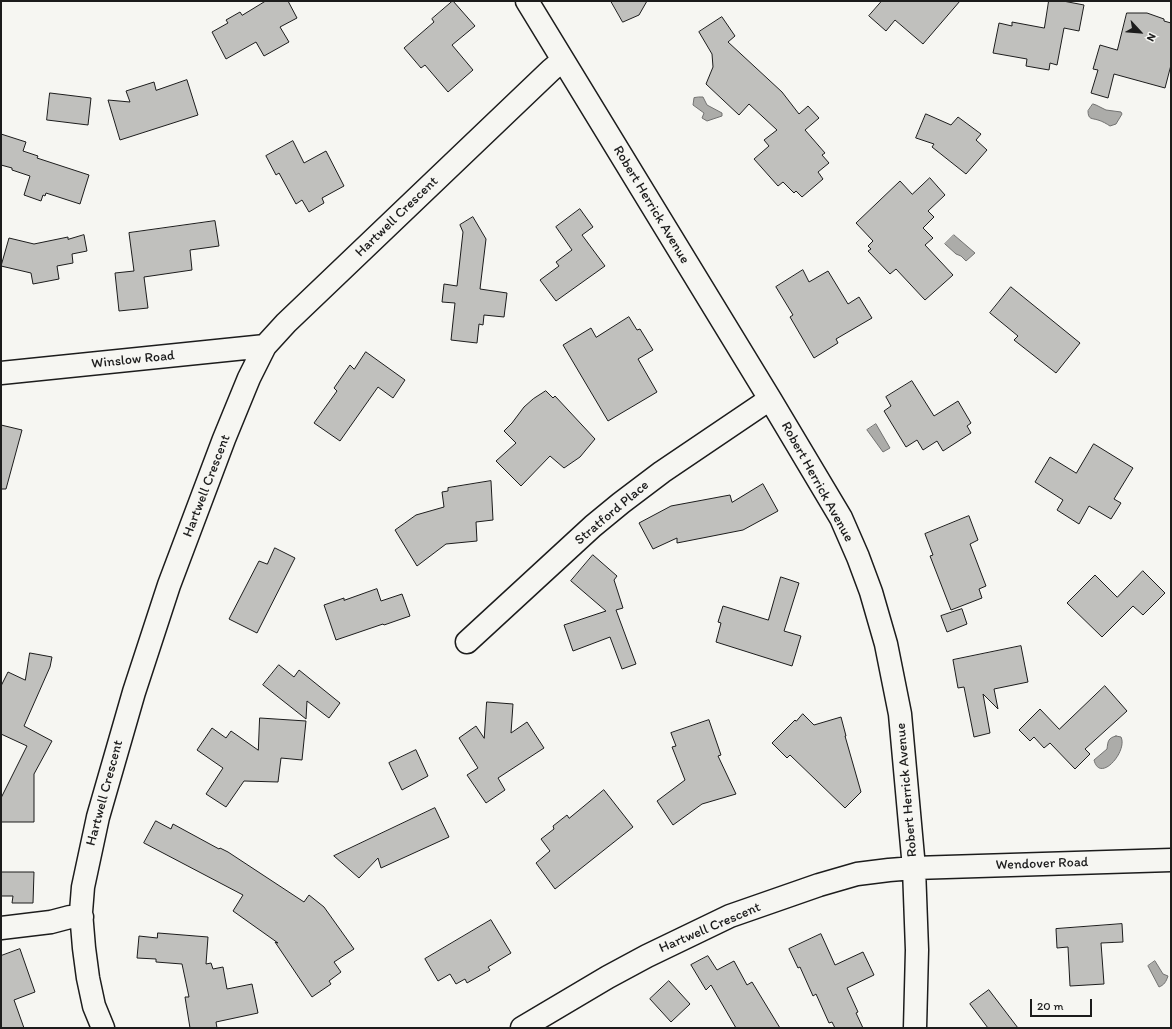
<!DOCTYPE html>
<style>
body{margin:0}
#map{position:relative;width:1172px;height:1029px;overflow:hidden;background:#f6f6f2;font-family:Itim,sans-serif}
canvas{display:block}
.frame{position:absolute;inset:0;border:2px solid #1c1c1c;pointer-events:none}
.north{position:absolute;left:1120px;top:12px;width:40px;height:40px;-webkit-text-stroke:3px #f6f6f2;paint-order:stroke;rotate:116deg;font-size:11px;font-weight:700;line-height:16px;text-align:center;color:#1c1c1c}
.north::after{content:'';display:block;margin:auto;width:14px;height:18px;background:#1c1c1c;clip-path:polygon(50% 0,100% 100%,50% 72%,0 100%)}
.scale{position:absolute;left:1030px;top:999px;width:62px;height:18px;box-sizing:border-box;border:2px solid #1c1c1c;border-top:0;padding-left:5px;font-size:12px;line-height:14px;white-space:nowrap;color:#1c1c1c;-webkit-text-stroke:3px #f6f6f2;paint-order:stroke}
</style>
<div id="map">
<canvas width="1172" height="1029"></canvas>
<div class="frame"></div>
<div class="north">N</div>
<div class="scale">20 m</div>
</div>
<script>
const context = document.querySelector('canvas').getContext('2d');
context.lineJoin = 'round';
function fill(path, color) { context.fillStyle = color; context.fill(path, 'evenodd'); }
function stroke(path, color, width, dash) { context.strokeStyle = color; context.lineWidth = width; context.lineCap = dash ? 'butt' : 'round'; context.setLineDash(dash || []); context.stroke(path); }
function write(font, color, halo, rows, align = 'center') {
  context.font = font + ' Itim,sans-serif'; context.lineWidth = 3.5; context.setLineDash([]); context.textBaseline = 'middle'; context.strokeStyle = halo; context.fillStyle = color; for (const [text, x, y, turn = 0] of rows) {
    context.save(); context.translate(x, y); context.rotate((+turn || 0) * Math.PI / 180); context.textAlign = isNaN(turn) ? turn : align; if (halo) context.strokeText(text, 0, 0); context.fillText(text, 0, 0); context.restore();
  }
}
const water = new Path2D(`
 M 699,97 L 703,97 L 707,105 L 722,113 L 722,116 L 707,121 L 702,118 L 704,113 L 693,105 L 694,98 Z
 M 1093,104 L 1096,105 L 1106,110 L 1121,112 L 1122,114 L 1116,124 L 1110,126 C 1107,124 1102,121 1098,120 C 1092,118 1088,120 1088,111 Z
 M 954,235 L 975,253 L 966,261 L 961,256 L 956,254 L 945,244 Z
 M 876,424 L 890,448 L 883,452 L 867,430 Z
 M 1116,736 L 1121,737 C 1128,751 1100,784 1094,760 L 1107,749 C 1108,741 1108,738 1116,736 Z
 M 1155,961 L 1163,974 L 1168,976 C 1166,982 1164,985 1159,987 L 1148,966 Z`);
fill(water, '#acaca9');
stroke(water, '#727271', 1);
const building = new Path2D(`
 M 266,1 L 288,1 L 297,18 L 280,27 L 289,42 L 264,56 L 256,42 L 226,59 L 212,32 L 228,23 L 226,20 L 240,12 L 242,15 Z
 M 453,1 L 475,26 L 452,45 L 473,70 L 448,92 L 425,65 L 421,68 L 404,48 L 434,22 L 432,19 Z
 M 611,1 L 647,1 L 639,15 L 623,22 Z
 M 882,1 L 960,1 L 923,44 L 895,20 L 886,31 L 869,16 Z
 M 1049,1 L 1063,1 L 1084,5 L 1079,31 L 1064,28 L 1057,65 L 1050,63 L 1049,70 L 1026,66 L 1027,59 L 993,53 L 999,23 L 1012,26 L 1012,22 L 1044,28 Z
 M 1127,13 L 1147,13 L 1164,19 L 1164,21 L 1171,23 L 1171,65 L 1165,88 L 1114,74 L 1108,98 L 1091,93 L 1098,70 L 1093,69 L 1100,45 L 1117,50 Z
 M 722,17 L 735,36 L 728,42 L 782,92 L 799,114 L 808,106 L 819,118 L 805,130 L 825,153 L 822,155 L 829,163 L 818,172 L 823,179 L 802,197 L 796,191 L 794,193 L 783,182 L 778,186 L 754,159 L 769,146 L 764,140 L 777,130 L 749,104 L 739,115 L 706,84 L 713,67 L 712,54 L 699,32 Z
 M 187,80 L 198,115 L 120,140 L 108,100 L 130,102 L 126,91 L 154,82 L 156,90 Z
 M 50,93 L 91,98 L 88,125 L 47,120 Z
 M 926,114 L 951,125 L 958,117 L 981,134 L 976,140 L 987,150 L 966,174 L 932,147 L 934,144 L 916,138 Z
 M 1,134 L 26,142 L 23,151 L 38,156 L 37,158 L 89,175 L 80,204 L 46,193 L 45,196 L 43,195 L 41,201 L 24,195 L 30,176 L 12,170 L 12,168 L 1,165 Z
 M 293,141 L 304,163 L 326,151 L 344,186 L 322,198 L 324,203 L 309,212 L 302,200 L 296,204 L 279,173 L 276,175 L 266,156 Z
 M 930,178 L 945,195 L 928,211 L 934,217 L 923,228 L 933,238 L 925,245 L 953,275 L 925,300 L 896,269 L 890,274 L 868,251 L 871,249 L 868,246 L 873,241 L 856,223 L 900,181 L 912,194 Z
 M 580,209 L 593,227 L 582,235 L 605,266 L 556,301 L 540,280 L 559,266 L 556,262 L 572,250 L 556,227 Z
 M 473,217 L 486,239 L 480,289 L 507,293 L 504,317 L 484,315 L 483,325 L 479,324 L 477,343 L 451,340 L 455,303 L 442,302 L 444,284 L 457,286 L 463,232 L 460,225 Z
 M 215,221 L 219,246 L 190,250 L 192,270 L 144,277 L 148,308 L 119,311 L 115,273 L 134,271 L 129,233 Z
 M 84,235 L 87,251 L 72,254 L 73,263 L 57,266 L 59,279 L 33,284 L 31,273 L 1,266 L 9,238 L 34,244 L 68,237 L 68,239 Z
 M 803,270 L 809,282 L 828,271 L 848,304 L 859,297 L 872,318 L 836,339 L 838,343 L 814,358 L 790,317 L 793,315 L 776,287 Z
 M 1011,287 L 1080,343 L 1056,373 L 1014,340 L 1018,336 L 990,313 Z
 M 629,317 L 637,330 L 640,329 L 653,350 L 638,359 L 657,392 L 608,421 L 563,345 L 591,328 L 596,337 Z
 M 366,352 L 405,380 L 393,398 L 378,387 L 340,441 L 314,423 L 337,391 L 334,388 L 350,365 L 354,369 Z
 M 912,381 L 934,416 L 958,401 L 971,423 L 967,426 L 971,433 L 943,451 L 937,441 L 923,450 L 917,440 L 906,447 L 884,411 L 891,406 L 886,397 Z
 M 546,391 L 553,398 L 555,396 L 595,439 L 580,457 L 564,468 L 550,456 L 521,486 L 496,461 L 516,443 L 504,431 L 512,423 L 524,407 L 533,399 Z
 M 1,425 L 22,430 L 6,489 L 1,489 Z
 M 1094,444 L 1133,468 L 1114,499 L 1121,503 L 1111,519 L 1089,506 L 1079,524 L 1057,510 L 1063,500 L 1035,482 L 1050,457 L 1076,473 Z
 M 491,481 L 493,520 L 476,522 L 477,541 L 446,544 L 417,566 L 395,530 L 416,515 L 444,507 L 442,492 L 448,491 L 448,488 Z
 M 763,484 L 778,511 L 743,530 L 677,543 L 677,538 L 653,549 L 639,523 L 671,506 L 730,495 L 732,502 Z
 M 969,516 L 978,540 L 970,544 L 986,586 L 979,589 L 982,598 L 951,610 L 930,556 L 933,555 L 925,534 Z
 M 275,548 L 295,558 L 257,633 L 229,619 L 259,561 L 267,564 Z
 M 593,555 L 617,576 L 614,580 L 623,608 L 616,610 L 636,664 L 622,669 L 610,637 L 573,651 L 564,625 L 606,611 L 571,581 Z
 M 1143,571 L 1165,593 L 1143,615 L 1133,606 L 1102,637 L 1067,603 L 1095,575 L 1117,597 Z
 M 781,577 L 799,583 L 784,631 L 801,636 L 792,666 L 716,642 L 721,623 L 718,622 L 723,606 L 768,620 Z
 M 377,589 L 381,601 L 402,594 L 410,616 L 384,625 L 383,624 L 336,640 L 324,605 L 344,598 L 344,600 Z
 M 962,609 L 967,624 L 947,632 L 941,616 Z
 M 1021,646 L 1028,682 L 994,689 L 998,709 L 983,694 L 990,733 L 974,737 L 964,687 L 958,688 L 953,660 Z
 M 30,653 L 52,657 L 50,667 L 24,726 L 52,741 L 34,774 L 34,822 L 1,822 L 1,798 L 27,746 L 1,734 L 1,686 L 8,672 L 25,680 Z
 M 279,665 L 294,677 L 299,670 L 340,703 L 329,718 L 307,701 L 306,719 L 263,685 Z
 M 1105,686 L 1127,711 L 1085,749 L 1090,754 L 1075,769 L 1050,743 L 1044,748 L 1034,737 L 1030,741 L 1019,730 L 1040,709 L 1059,729 Z
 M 487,702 L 513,704 L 511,733 L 527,722 L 544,748 L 498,778 L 505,790 L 486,803 L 467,775 L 478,768 L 459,738 L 476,726 L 484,738 Z
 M 803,714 L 814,725 L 841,717 L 846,736 L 845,736 L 861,792 L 845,808 L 790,755 L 787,758 L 772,743 L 795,720 L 796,721 Z
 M 260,718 L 306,721 L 302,760 L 281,758 L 278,782 L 244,781 L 226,807 L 206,794 L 223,768 L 197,750 L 212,728 L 226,738 L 231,731 L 258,750 Z
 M 709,720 L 721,755 L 718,756 L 736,794 L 702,804 L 673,825 L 657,801 L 685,780 L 672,747 L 676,746 L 671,733 Z
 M 416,750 L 428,776 L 402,790 L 389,763 Z
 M 604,790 L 633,827 L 555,889 L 536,863 L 550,851 L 541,839 L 554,829 L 553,826 L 567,815 L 569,818 Z
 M 435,808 L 449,837 L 381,868 L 378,858 L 359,878 L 334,856 Z
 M 156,821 L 171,829 L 173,824 L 219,849 L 220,848 L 228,852 L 304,902 L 309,895 L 324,907 L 354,949 L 334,962 L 341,972 L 329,981 L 331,984 L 312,997 L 275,942 L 278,943 L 233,911 L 243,895 L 144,843 Z
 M 1,872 L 34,872 L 33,903 L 12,903 L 13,896 L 1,896 Z
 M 491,920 L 511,953 L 488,967 L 490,970 L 467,983 L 465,979 L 456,984 L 450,974 L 438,981 L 425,959 Z
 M 1122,924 L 1123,942 L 1101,943 L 1104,984 L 1070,986 L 1068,947 L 1057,948 L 1056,929 Z
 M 158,933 L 208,937 L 206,964 L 211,963 L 213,969 L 223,967 L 227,989 L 252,984 L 258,1013 L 216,1022 L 217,1028 L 190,1028 L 185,997 L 189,997 L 182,964 L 156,962 L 156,959 L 137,958 L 139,936 L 157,938 Z
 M 821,934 L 835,965 L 863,952 L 874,975 L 847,988 L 858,1012 L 856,1013 L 863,1028 L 835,1028 L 832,1022 L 829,1023 L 816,994 L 813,996 L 800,967 L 798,968 L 789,949 Z
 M 20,949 L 35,992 L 14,1000 L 24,1028 L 1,1028 L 1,956 Z
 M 708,956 L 717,970 L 734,961 L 747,985 L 752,982 L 780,1028 L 736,1028 L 711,985 L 706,990 L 691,965 Z
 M 669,981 L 690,1004 L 671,1022 L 650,999 Z
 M 989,990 L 1018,1028 L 988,1028 L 970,1004 Z`);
fill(building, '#c0c0bd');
stroke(building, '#1c1c1c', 1);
const minor = new Path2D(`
 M 527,1 L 770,399 L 841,518 L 858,557 L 871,592 L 886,644 L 900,714 L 914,868 L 917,950 L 915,1028
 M 1,373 L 265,346
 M 467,642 L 593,526 L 621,503 L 662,472 L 770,399
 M 1,928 L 51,922 L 70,917 L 82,917
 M 103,1028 L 94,1006 L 88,978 L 84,948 L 81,912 L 83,887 L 98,817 L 134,692 L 169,585 L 224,439 L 249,378 L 265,346 L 286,323 L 551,70 L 563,60
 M 522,1028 L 608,977 L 647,956 L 730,916 L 819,885 L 857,874 L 889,870 L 914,868 L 1171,860`);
stroke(minor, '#1c1c1c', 25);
stroke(minor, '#f6f6f2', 22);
write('14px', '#1c1c1c', '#f6f6f2', [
 ["Robert Herrick Avenue",651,205,59],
 ["Hartwell Crescent",397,217,-44],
 ["Winslow Road",133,360,-6],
 ["Robert Herrick Avenue",817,482,61],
 ["Hartwell Crescent",207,486,-69],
 ["Stratford Place",612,513,-40],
 ["Robert Herrick Avenue",907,790,-95],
 ["Hartwell Crescent",105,793,-75],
 ["Wendover Road",1042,864,-2],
 ["Hartwell Crescent",710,928,-23]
]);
</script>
